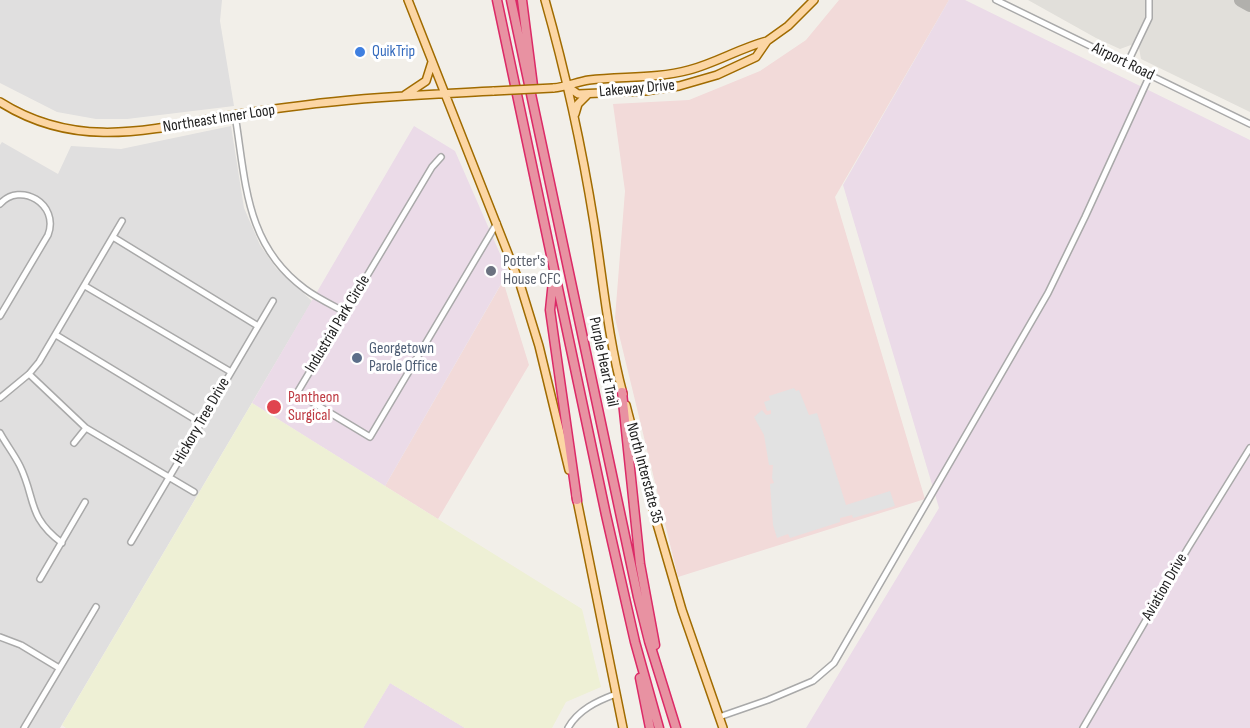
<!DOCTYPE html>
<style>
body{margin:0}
canvas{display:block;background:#f2efe9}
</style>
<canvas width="1250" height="728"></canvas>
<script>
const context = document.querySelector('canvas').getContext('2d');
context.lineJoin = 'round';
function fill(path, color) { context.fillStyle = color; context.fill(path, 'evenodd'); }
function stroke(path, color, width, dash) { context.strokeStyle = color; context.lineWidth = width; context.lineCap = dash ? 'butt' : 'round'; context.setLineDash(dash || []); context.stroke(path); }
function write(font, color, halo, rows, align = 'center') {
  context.font = font + ' "Sofia Sans Condensed",sans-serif'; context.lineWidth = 6; context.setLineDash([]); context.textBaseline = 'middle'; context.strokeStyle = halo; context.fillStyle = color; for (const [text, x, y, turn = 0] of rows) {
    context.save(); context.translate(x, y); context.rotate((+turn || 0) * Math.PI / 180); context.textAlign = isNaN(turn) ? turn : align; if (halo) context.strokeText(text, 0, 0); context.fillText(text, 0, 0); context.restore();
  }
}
fill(new Path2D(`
 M 0,0 L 222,0 L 220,21 L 234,106 L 127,119 L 96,119 L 57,112 L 0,83 Z
 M 231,126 L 244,208 L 260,245 L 276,268 L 312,301 L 60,728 L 0,728 L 0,145 L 2,142 L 58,174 L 71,146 L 121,149 Z`), '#e0dfdf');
fill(new Path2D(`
 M 839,0 L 949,0 L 835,197 L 925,499 L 678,577 L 615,318 L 625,191 L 613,104 L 689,100 L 760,71 L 806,40 Z
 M 503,281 L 529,365 L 438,519 L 385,486 Z`), '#f2dad9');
fill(new Path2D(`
 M 949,0 L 965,0 L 1250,140 L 1250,728 L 806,728 L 939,508 L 843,185 Z
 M 414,126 L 455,151 L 508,272 L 385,486 L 252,403 Z
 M 390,683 L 465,728 L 363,728 Z`), '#ebdbe8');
fill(new Path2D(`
 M 1028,0 L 1250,0 L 1250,112 L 1141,59 L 1139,48 L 1131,45 L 1120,49 L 1096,38 Z`), '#e1dfda');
fill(new Path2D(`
 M 252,403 L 582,609 L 601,687 L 566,702 L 552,728 L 465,728 L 390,683 L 363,728 L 66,728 L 62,725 Z`), '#eef0d5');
fill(new Path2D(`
 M 794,388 L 796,391 L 799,390 L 809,415 L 817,413 L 846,505 L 890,491 L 895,506 L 853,518 L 852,515 L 840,518 L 840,522 L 790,538 L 788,534 L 777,538 L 773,525 L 770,484 L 774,483 L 772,478 L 773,465 L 769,465 L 764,435 L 754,417 L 762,410 L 766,415 L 771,414 L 771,410 L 767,411 L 764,402 L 770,400 L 769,396 Z`), '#e2e2e2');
stroke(new Path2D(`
 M 1241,0 L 1250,5`), '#b1b0ac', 14);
const minor = new Path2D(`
 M 996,0 L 1250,124
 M 1127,64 L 1149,18 L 1149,0
 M 235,115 C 246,182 245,245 305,289 C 317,298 332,305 345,312
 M 441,157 L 432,167 L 297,393 L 370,437 L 497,223
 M 0,204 C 20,181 60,204 48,235 L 0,316
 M 113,237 L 258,326
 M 85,286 L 231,372
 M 56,335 L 201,423
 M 29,374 L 86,428 L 194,492
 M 0,398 L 29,374 L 39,362 L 122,221
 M 0,433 C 6,444 14,454 20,466 C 36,499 27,517 62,543
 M 74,443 L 86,428
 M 131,542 L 273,301
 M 40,579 L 85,502
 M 0,637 L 21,645 L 59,668
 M 719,717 L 768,700 L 813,681 L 834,663 L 1048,293 L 1085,217 L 1150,75
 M 24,728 L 96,607
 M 568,728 C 578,710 597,701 616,694
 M 1083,728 L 1188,548 L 1250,448`);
const major = new Path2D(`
 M 408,0 L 520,284 L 539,346 L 569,470
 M 545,0 C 566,74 582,148 594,223 C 603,280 608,338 623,394
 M 568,87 L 578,94 L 645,91 L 679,86 L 717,75 L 756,57 L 767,41 L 788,26 L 814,0
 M 553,88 C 567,87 576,82 589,80 C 622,76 656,79 689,70 C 716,63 740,48 767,41
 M 405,95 L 426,81 L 432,62
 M 0,102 C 73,148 142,132 221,117 C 254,111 288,107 321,103 C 379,96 436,94 494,91
 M 575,114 L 578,104 L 588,94
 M 626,405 L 655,517 L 682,610 L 723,728
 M 576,495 L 623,728`);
const highway = new Path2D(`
 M 497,0 L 606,515 L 635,642 L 659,728
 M 511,0 L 638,597 L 649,641 L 676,728
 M 522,0 L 533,86
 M 553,281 L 550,310 L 577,500
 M 622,392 L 640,564 L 655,645
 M 640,678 L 650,728`);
stroke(minor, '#a9a9a9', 8);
stroke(major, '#a06b00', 10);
stroke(highway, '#dc2a67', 11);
stroke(minor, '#fff', 5);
stroke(major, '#fcd6a4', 7);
stroke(highway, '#e892a2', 8);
const majorBridge = new Path2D(`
 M 494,91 L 553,88`);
stroke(majorBridge, '#a06b00', 10, []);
stroke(majorBridge, '#fcd6a4', 7);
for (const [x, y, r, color] of [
 [360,52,6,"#3f7fe0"],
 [491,271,6,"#6b7280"],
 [357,358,6,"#5c6f8a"],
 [274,407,8,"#e0444e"]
]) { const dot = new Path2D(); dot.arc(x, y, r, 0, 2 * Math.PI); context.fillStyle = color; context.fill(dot); stroke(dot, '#fff', 2); }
write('16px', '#366cbe', '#fff', [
 ["QuikTrip",372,52]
], 'left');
write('16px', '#222', '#fff', [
 ["Airport Road",1123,62,26],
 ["Lakeway Drive",637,89,-5],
 ["Northeast Inner Loop",219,119,-9],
 ["Industrial Park Circle",338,324,-59],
 ["Purple Heart Trail",603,362,78],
 ["Hickory Tree Drive",202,421,-60],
 ["North Interstate 35",644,473,75],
 ["Aviation Drive",1165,587,-60]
]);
write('16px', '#5b616d', '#fff', [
 ["Potter's",503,262],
 ["House CFC",503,280]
], 'left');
write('16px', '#4e5e75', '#fff', [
 ["Georgetown",369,349],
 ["Parole Office",369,367]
], 'left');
write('16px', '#be3a42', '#fff', [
 ["Pantheon",288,398],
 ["Surgical",288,416]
], 'left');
</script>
